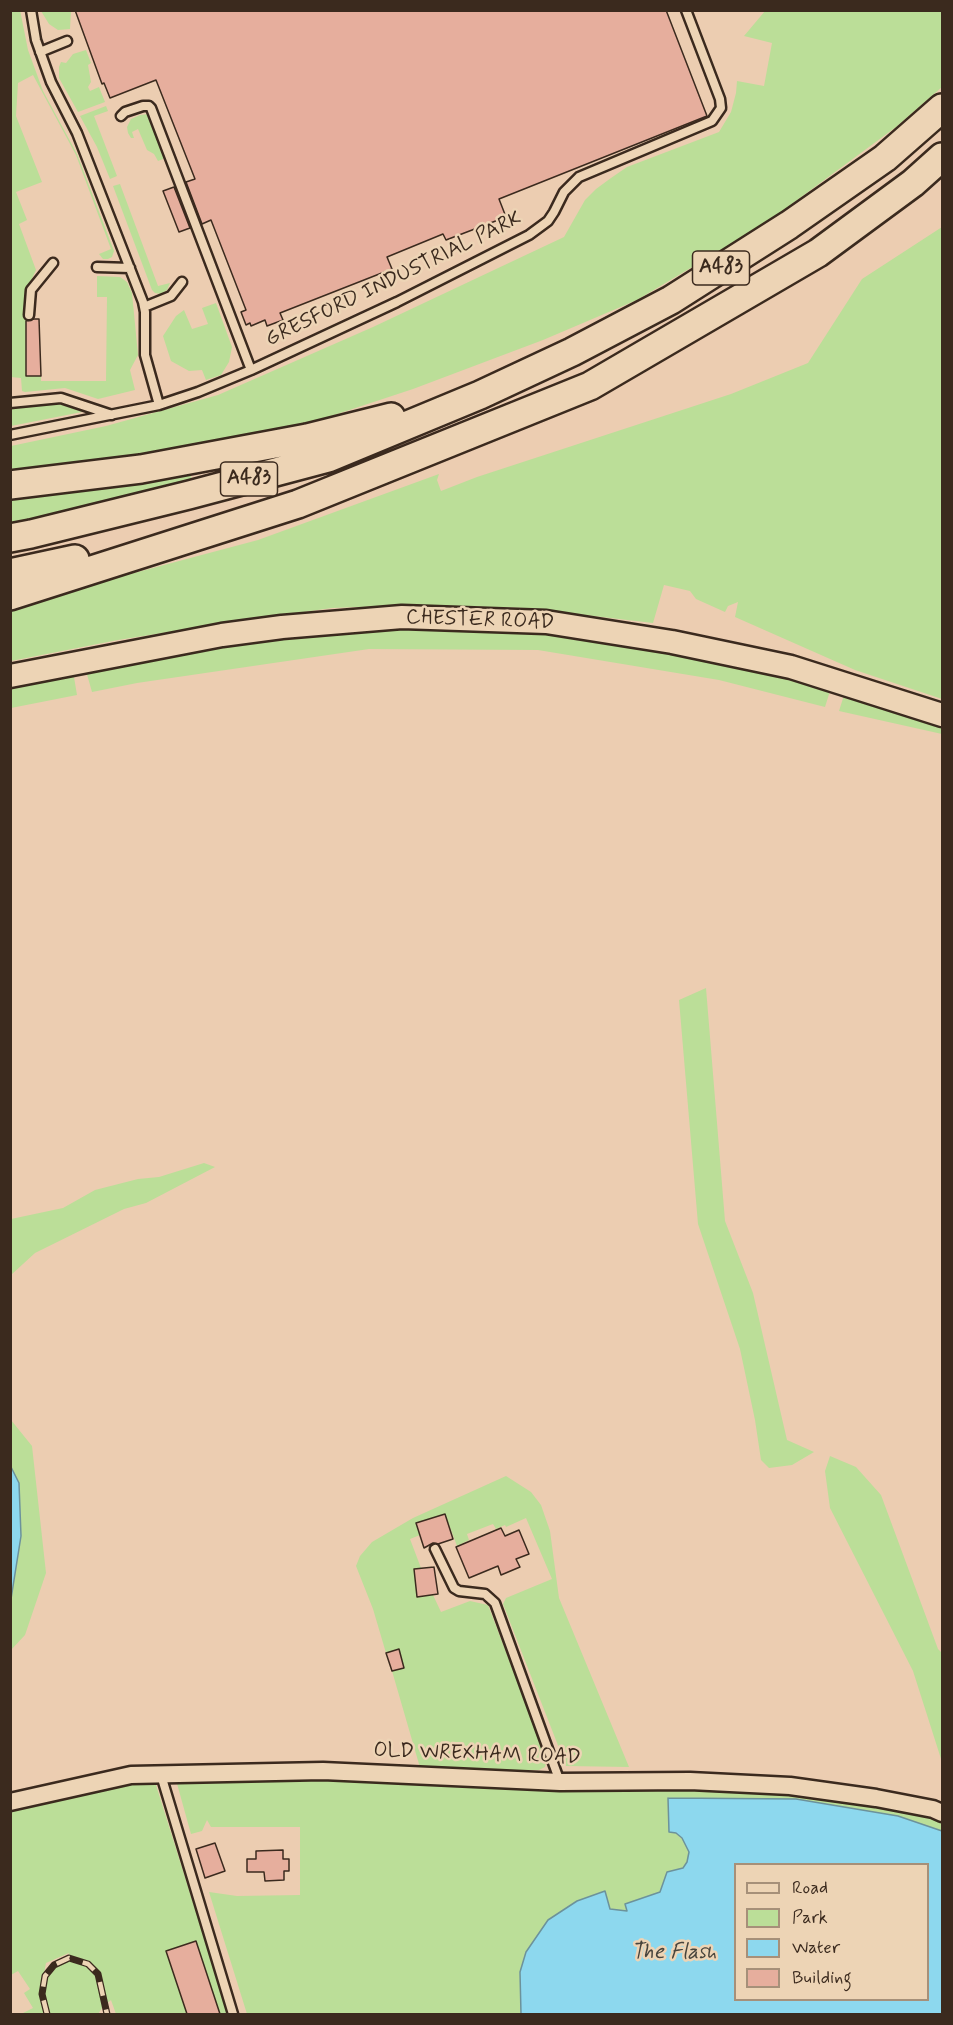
<!DOCTYPE html>
<html>
<head>
<meta charset="utf-8">
<style>
  body { margin:0 }
  #map { position:relative; width:953px; height:2025px; overflow:hidden; background:#eccdb1; font-family:Mynerve,sans-serif }
  canvas { display:block }
  .frame { position:absolute; inset:0; border:12px solid #3b2a1e; pointer-events:none }
  .legend { position:absolute; left:734px; top:1863px; width:195px; height:138px; box-sizing:border-box; background:#edd4b5; border:2px solid #a69079; margin:0; padding:8px 10px; list-style:none; font-size:18px; color:#3b2a1e }
  .legend li { display:flex; align-items:center; gap:12px; height:30px }
  .legend b { width:30px; border:2px solid #a69079 }
</style>
</head>
<body>
<div id="map">
<canvas width="953" height="2025"></canvas>
<div class="frame"></div>
<ul class="legend">
<li><b style="height:8px;background:#edd4b5"></b>Road</li>
<li><b style="height:16px;background:#bbde98"></b>Park</li>
<li><b style="height:16px;background:#8dd8ee"></b>Water</li>
<li><b style="height:16px;background:#e6ae9d"></b>Building</li>
</ul>
</div>
<script>
const context = document.querySelector('canvas').getContext('2d');
context.lineJoin = 'round';
function fill(path, color) { context.fillStyle = color; context.fill(path, 'evenodd'); }
const toPath = rows => new Path2D(rows.map(r => 'M' + r).join(''));
function strokePath(path, color, width, dash) { context.strokeStyle = color; context.lineWidth = width; context.lineCap = dash ? 'butt' : 'round'; context.setLineDash(dash || []); context.stroke(path); }
function label(font, color, halo, rows, align = 'center') {
  context.font = font + ' Mynerve,sans-serif'; context.lineWidth = 5; context.setLineDash([]); context.textBaseline = 'middle'; context.strokeStyle = halo; context.fillStyle = color; for (const [text, x, y, turn = 0] of rows) {
    context.save(); context.translate(x, y); context.rotate((+turn || 0) * Math.PI / 180); context.textAlign = isNaN(turn) ? turn : align; if (halo) context.strokeText(text, 0, 0); context.fillText(text, 0, 0); context.restore();
  }
}
fill(toPath([
  [20,10,28,50,43,91,77,154,114,251,112,257,108,259,103,259,99,254,111,249,76,155,33,75,18,83,16,116,42,182,16,192,27,220,19,224,36,270,29,285,26,319,26,376,41,376,41,381,106,381,107,297,97,297,97,276,120,277,127,282,132,293,138,355,130,370,135,390,98,399,65,388,25,392,22,391,21,378,11,377,12,11],
  [41,11,71,11,70,29,58,30,49,24],
  [765,11,942,11,942,87,896,127,766,223,637,300,543,340,413,389,301,426,145,459,11,474,11,446,106,426,218,395,373,327,564,237,585,200,596,189,611,178,627,167,719,132,731,112,736,93,737,81,764,86,772,43,744,36],
  [86,50,91,63,88,65,91,82,88,87,90,91,99,87,105,102,78,112,59,78,59,67,61,62,66,63,73,54],
  [106,106,108,111,94,116,117,176,110,179,97,147,80,116],
  [149,114,165,156,163,159,158,161,154,154,147,150,138,129,132,132,134,138,131,138,128,133,127,127,131,119,140,115],
  [120,184,158,286,170,283,167,290,161,294,155,293,152,290,113,186],
  [942,227,942,699,855,670,735,617,738,602,728,606,725,612,696,599,690,591,664,585,653,623,525,608,415,605,332,608,233,622,118,640,11,661,10,606,258,540,439,474,437,480,441,491,477,477,731,394,808,363,862,279],
  [216,303,232,347,229,362,221,375,206,380,202,370,189,371,171,361,163,336,176,316,184,310,192,329,208,324,202,308],
  [60,402,77,407,82,412,11,426,11,407],
  [188,469,194,485,11,529,11,496],
  [452,627,523,632,605,639,714,658,831,688,825,707,719,680,538,650,369,649,137,683,92,692,86,671,245,642,378,628],
  [73,671,77,695,11,708,11,684],
  [845,692,942,726,942,734,839,711],
  [706,988,725,1221,753,1293,787,1440,814,1452,792,1465,769,1468,761,1460,755,1420,740,1349,698,1224,679,1000],
  [204,1163,215,1167,146,1203,124,1209,35,1253,11,1275,11,1219,63,1208,95,1190,138,1179,159,1177],
  [11,1420,32,1446,46,1573,25,1635,11,1650,10,1599,21,1536,19,1483,11,1467],
  [830,1456,856,1467,881,1495,938,1649,942,1653,942,1762,913,1671,830,1508,825,1471],
  [506,1476,531,1492,541,1505,550,1531,559,1598,629,1767,566,1766,503,1604,506,1598,552,1579,526,1518,506,1527,505,1525,496,1529,493,1524,467,1534,469,1540,457,1546,445,1514,416,1523,420,1535,410,1539,421,1568,414,1570,417,1597,433,1595,441,1612,470,1601,488,1605,547,1759,545,1767,539,1770,421,1771,392,1671,404,1667,399,1650,386,1653,373,1609,356,1566,360,1556,372,1542,413,1518],
  [147,1779,156,1785,228,2014,116,2014,111,2000,102,2008,98,2014,50,2014,45,2004,42,2007,44,2014,21,2014,33,2008,24,1993,30,1989,18,1971,11,1975,11,1812],
  [69,1953,67,1960,60,1963,47,1975,44,1985,42,1984,46,1963],
  [204,1779,325,1779,427,1786,621,1791,625,1786,788,1789,942,1817,942,1831,898,1816,676,1833,687,1844,689,1852,687,1862,683,1868,667,1872,660,1892,625,1904,627,1912,610,1909,605,1892,520,1972,521,2014,247,2014,209,1892,237,1896,300,1895,300,1827,211,1827,207,1820,202,1831,191,1834,176,1780]
]), '#bbde98');
const water = toPath([
  [11,1467,19,1483,21,1536,11,1599,11,1467],
  [668,1798,796,1799,898,1816,942,1831,942,2014,521,2014,520,1972,526,1952,548,1920,577,1901,605,1891,610,1909,627,1911,625,1904,660,1892,667,1872,683,1868,687,1862,689,1852,682,1838,676,1833,669,1832,668,1798],
  [736,1864,928,1864,928,2000,736,2000,736,1864]
]);
fill(water, '#8dd8ee');
strokePath(water, '#6c929b', 1.5);
const building = toPath([
  [75,10,666,10,707,116,499,199,506,217,446,240,443,234,387,257,392,269,280,313,283,320,267,326,265,320,251,326,250,323,246,325,241,312,246,310,211,220,202,224,186,182,195,179,156,80,110,98,104,83,102,84,75,10],
  [174,187,190,228,179,232,163,191,174,187],
  [34,319,39,319,41,376,26,376,26,321,34,319],
  [445,1514,453,1539,438,1544,433,1543,424,1548,416,1523,445,1514],
  [501,1528,505,1536,519,1530,529,1554,516,1559,520,1567,501,1575,498,1566,469,1578,456,1547,501,1528],
  [434,1567,438,1594,417,1597,414,1569,434,1567],
  [399,1649,404,1668,392,1671,386,1653,399,1649],
  [215,1843,225,1871,205,1878,196,1849,215,1843],
  [283,1850,283,1859,289,1859,289,1871,284,1871,284,1880,265,1881,264,1872,247,1872,247,1859,256,1859,256,1851,283,1850],
  [196,1941,220,2014,187,2014,166,1951,196,1941]
]);
fill(building, '#e6ae9d');
strokePath(building, '#3b2a1e', 1.5);
const service = toPath([
  [31,10,36,40,51,82,77,133,143,302,145,312,145,355,159,405,198,392,251,370,397,302,529,235,548,221,554,212,564,192,579,177,712,121,721,108,720,99,686,10],
  [40,52,67,41],
  [121,116,125,112,143,106,149,106,151,108,251,370],
  [97,267,130,268],
  [144,307,171,296,182,282],
  [29,315,31,290,53,263],
  [10,403,61,398,112,415],
  [10,435,159,405],
  [435,1549,454,1588,459,1591,485,1594,495,1603,560,1782],
  [161,1775,233,2014]
]);
const minor = toPath([
  [10,1802,131,1775,323,1771,560,1782,690,1781,790,1786,876,1798,933,1809,942,1813]
]);
const secondary = toPath([
  [10,676,222,635,282,627,402,617,546,622,672,642,791,667,942,715]
]);
const trunk = toPath([
  [10,485,141,469,307,438,391,417],
  [10,538,31,534,189,495,328,458,480,395,572,352,671,300,789,225,885,158,942,108],
  [10,573,75,559],
  [10,596,298,504,590,386,818,253,913,183,942,157]
]);
strokePath(service, '#3b2a1e', 13);
strokePath(minor, '#3b2a1e', 21);
strokePath(secondary, '#3b2a1e', 27);
strokePath(trunk, '#3b2a1e', 32);
strokePath(service, '#edd4b5', 8);
strokePath(minor, '#edd4b5', 16);
strokePath(secondary, '#edd4b5', 22);
strokePath(trunk, '#edd4b5', 27);
const rail = toPath([
  [47,2014,42,1994,45,1976,54,1965,69,1958,88,1964,98,1974,107,2014]
]);
strokePath(rail, '#3b2a1e', 7);
strokePath(rail, '#edd4b5', 4.5, [14]);
for (const [x, y, w] of [
  [721,268,57],
  [249,479,57]
]) { const box = new Path2D(); box.roundRect(x - w / 2, y - 17, w, 34, 4.5); context.fillStyle = '#edd4b5'; context.fill(box); strokePath(box, '#3b2a1e', 1.5); }
label('bold 20px', '#3b2a1e', null, [
  ["A483",721,268],
  ["A483",249,479]
]);
label('21px', '#3b2a1e', '#edd4b5', [
  ["GRESFORD INDUSTRIAL PARK",394,280,-26],
  ["CHESTER ROAD",480,621,2],
  ["OLD WREXHAM ROAD",477,1755,2]
]);
label('italic 22px', '#47443d', '#edd4b5', [
  ["The Flash",674,1953]
]);
</script>
</body>
</html>
